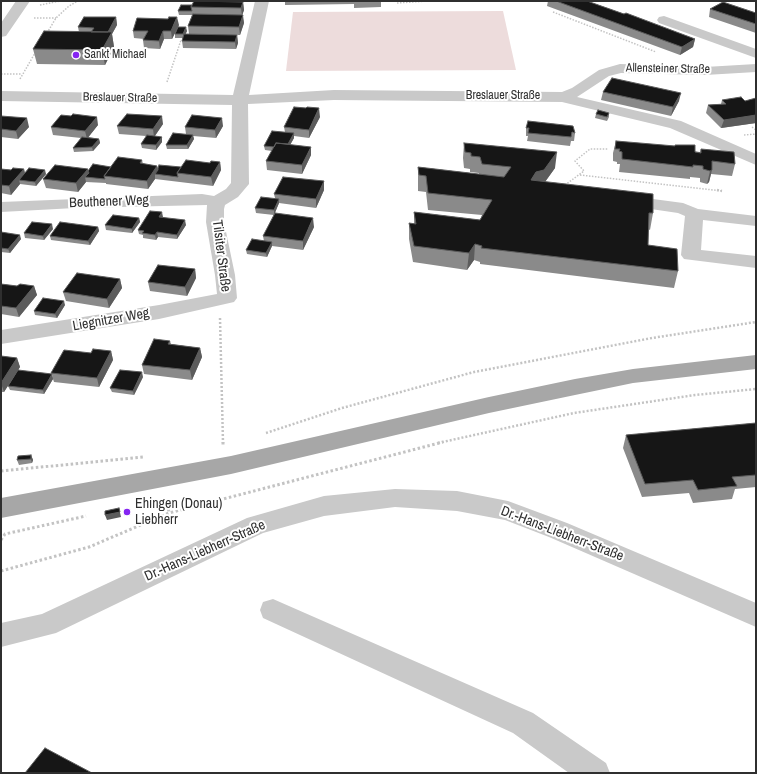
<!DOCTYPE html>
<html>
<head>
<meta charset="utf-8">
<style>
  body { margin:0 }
  #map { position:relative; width:757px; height:774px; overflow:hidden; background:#fff; font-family:"Archivo Narrow",sans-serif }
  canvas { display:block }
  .frame { position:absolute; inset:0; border:2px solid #2f2f2f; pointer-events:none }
</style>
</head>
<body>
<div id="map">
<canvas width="757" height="774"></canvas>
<div class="frame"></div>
</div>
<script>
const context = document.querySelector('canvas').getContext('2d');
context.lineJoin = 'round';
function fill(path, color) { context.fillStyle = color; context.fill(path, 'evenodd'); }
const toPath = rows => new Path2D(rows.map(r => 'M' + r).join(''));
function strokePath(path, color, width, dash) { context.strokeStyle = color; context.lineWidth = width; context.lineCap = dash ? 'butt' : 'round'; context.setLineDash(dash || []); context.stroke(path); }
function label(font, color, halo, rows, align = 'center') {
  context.font = font + ' "Archivo Narrow",sans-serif'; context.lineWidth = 4; context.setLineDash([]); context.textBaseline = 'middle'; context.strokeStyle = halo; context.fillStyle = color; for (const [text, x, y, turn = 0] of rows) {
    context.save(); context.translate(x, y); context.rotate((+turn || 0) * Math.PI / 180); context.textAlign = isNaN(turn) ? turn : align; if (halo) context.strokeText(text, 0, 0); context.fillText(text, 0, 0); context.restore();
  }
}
fill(toPath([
  [503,11,516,70,286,71,293,12]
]), '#eddcdc');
strokePath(toPath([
  [397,3,428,1],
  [40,5,60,1],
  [553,12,656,52],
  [34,18,56,18],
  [47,33,56,18,69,6,78,1],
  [1,74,22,74],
  [20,79,35,53],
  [167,82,181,40],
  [752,127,756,130],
  [744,135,756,134],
  [580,175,722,191],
  [565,185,584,171,575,161,590,149,608,149]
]), '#c3c3c3', 1.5, [1.5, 1.5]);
strokePath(toPath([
  [717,190,722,191],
  [220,318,223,443],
  [266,433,342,408,474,372,652,338,756,322],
  [438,443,574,413,695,395,756,389]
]), '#c3c3c3', 2.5, [2, 2]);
strokePath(toPath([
  [223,442,223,445],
  [1,471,144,457],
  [167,499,169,513],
  [1,540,5,534,86,516],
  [1,571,89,547,169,513,443,442]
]), '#c3c3c3', 3, [2.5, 2.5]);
fill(toPath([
  [16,1,30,1,6,36,1,37,1,23,16,1],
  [255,1,269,1,249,95,334,90,562,92,572,88,599,70,620,64,705,67,756,64,756,72,705,75,621,73,609,76,577,97,681,121,756,154,756,165,670,128,562,102,334,100,248,104,249,184,238,197,225,205,224,209,224,222,235,275,237,298,234,302,159,319,1,344,1,330,159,305,217,294,215,275,206,222,207,205,75,208,1,212,1,202,202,194,214,196,226,189,231,183,232,105,1,101,1,91,233,95,255,1],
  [664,16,756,49,756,58,659,23,657,20,659,17,664,16],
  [623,195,683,203,698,209,756,216,756,226,703,220,701,250,756,256,756,268,684,259,681,255,685,216,678,213,617,204,614,200,617,196,623,195],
  [395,489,457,491,508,501,567,523,756,603,756,627,549,537,505,520,457,511,395,507,324,516,263,533,56,633,1,647,1,623,42,614,247,518,324,496,395,489],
  [273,599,533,713,606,763,610,773,569,773,513,733,263,618,260,610,263,602,273,599]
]), '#c9c9c9');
fill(toPath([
  [756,355,756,369,633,383,575,395,489,413,231,474,1,518,1,498,231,456,489,397,575,379,633,369,756,355]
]), '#a7a7a7');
fill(toPath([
  [285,1,381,1,381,7,354,8,354,4,285,5],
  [548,1,587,1,624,14,695,39,693,47,680,55,547,6],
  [243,2,244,10,242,15,244,23,240,35,189,34,188,26,192,15,179,15,178,11,192,5],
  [710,9,756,13,756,33,709,17],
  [116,17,117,25,112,34,114,47,105,65,37,64,33,49,79,32,78,27],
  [179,25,172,39,164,39,160,49,144,48,143,40,144,39,134,38,133,31],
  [187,31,185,34,237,35,238,43,236,49,183,48,182,41,183,38,175,38,175,34],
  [603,92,679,101,671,116,601,100],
  [756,98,756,123,721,128,706,113,708,105,721,104,722,100,745,101],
  [609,113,609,117,607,121,595,118,596,114],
  [1,116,29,127,18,139,1,137],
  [320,117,309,138,294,136,294,138,290,145,311,155,302,174,267,170,266,161,272,151,265,150,264,146,285,132,284,127],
  [163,124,155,136,162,142,156,150,142,148,141,144,146,136,119,134,117,126],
  [98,125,88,137,99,139,100,143,93,151,74,152,73,148,81,138,53,135,51,127],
  [223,126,216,138,193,136,194,139,188,149,167,149,166,145,186,134,185,127],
  [526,128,575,133,574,141,571,141,570,146,527,141,528,136,526,136],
  [616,141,700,152,701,149,735,164,732,176,711,174,709,182,707,184,700,182,700,178,690,177,690,179,619,172,620,164,617,164,617,162,613,161,613,153],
  [464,143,555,168,545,182,653,213,650,230,648,229,648,245,678,271,674,288,480,264,480,262,474,260,467,270,413,262,409,239,409,223,414,224,414,212,480,220,482,215,428,210,426,192,418,191,418,167,479,174,479,173,470,172,470,169,464,168,463,158],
  [142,160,143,164,157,166,158,168,181,167,210,163,220,162,221,170,213,186,155,179,148,189,106,184,106,183,86,182,78,192,46,188,43,179,111,167],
  [1,169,11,170,24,169,25,174,46,174,36,186,20,184,11,195,1,193],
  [324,181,324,190,316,208,279,203,274,215,256,213,255,208,275,198,274,194],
  [162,217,186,225,177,239,158,237,156,240,143,238,143,235,139,234,138,230,163,217],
  [139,218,140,222,132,233,106,230,105,225],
  [98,227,99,231,90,245,51,240,50,236],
  [314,227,303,250,272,246,267,257,247,254,246,250,264,241,263,236],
  [53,229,44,240,25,238,24,233],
  [1,232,21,239,10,253,1,252],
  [195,269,196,278,187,296,150,291,148,282],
  [120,279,122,288,109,308,66,301,63,292],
  [1,284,17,286,34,286,37,295,19,317,1,314],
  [65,305,57,318,35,315,34,311],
  [170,341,171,344,200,348,202,357,192,380,144,374,142,365],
  [111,351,113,360,99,387,54,382,51,373,91,353],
  [1,356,17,358,20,367,4,392,1,392],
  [52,374,53,379,44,394,10,390,8,386],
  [143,377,134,395,112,392,110,388],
  [756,423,756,487,735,489,732,499,693,503,689,493,642,497,623,448,626,435],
  [31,455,33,460,32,463,19,465,17,460]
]), '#8a8a8a');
fill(toPath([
  [243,2,244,10,242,16,241,8],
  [243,15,244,23,240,35,239,27],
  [116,17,117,25,112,34,114,47,105,65,102,50,104,39],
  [177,17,179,25,172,39,171,31],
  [186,27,187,31,184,38,183,34],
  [163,31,164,39,160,49,159,41],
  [237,35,238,43,236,49,235,42],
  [695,39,693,47,680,55,682,47],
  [681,93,679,101,671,116,673,107],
  [319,108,320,117,309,138,309,130],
  [756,115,756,123,721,128,724,120],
  [162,116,163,124,154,137,153,129],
  [97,117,98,125,87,139,85,131],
  [27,118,29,127,18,139,16,131],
  [222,118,223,126,216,138,215,130],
  [294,133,294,138,286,152,286,148],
  [193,135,194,139,188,149,187,145],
  [162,137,162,142,156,150,156,145],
  [99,139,100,143,93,151,92,147],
  [311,147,311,155,302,174,302,165],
  [557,152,555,168,542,186,531,180,536,172],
  [220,162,221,170,213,186,211,177],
  [157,166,159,174,155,174,155,179,148,189,147,181],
  [24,169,26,178,19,180,20,184,11,195,9,186],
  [88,169,90,177,85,177,86,182,78,192,76,183],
  [45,170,46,174,36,186,35,182],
  [712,170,709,182,707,184,710,171],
  [324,181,324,190,316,208,316,199],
  [279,199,279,203,274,215,274,210],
  [162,212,163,217,160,221,159,217],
  [139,218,140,222,132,233,132,229],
  [313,218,314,227,303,250,303,241],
  [185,220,186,225,177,239,177,235],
  [52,224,53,229,44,240,43,236],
  [98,227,99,231,90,245,88,241],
  [157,232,158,237,156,240,155,235],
  [20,235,21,239,10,253,8,249],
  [272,242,272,246,267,257,266,253],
  [475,244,474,260,467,270,469,253],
  [195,269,196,278,187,296,185,287],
  [120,279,122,288,109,308,107,299],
  [34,286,37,295,19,317,16,308],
  [64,301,65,305,57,318,55,314],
  [200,348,202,357,192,380,190,370],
  [111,351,113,360,99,387,97,378],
  [17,358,20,367,4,392,1,383],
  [142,372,143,377,134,395,133,391],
  [52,374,53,379,44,394,43,390],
  [31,455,33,460,32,463,31,459],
  [119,508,121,517,107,520,105,515]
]), '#5c5c5c');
const building = toPath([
  [194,1,243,2,241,8,191,7,194,1],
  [556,1,587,1,624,14,626,13,695,39,682,47,556,1],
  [723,2,756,13,756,24,710,9,723,2],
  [181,5,192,5,191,7,192,11,178,11,181,5],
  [193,14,243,15,239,27,188,26,193,14],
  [84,17,116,17,108,32,91,32,94,28,78,27,84,17],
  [169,17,177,17,171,31,163,31,159,41,143,40,148,31,133,31,137,18,168,19,169,17],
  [178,27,186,27,183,34,175,34,178,27],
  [44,31,112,32,102,50,33,49,44,31],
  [184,34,237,35,235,42,182,41,184,34],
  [612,78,681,93,673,107,603,92,612,78],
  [741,97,745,101,756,98,756,115,724,120,708,105,726,104,722,100,741,97],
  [294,107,306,108,307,107,319,108,309,130,284,127,294,107],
  [598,110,609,113,607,117,596,114,598,110],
  [73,114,97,117,85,131,51,127,61,115,71,116,73,114],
  [127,114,162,116,153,129,117,126,127,114],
  [192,115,222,118,215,130,185,127,192,115],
  [1,116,27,118,16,131,1,129,1,116],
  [528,121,573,126,575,133,572,132,571,137,528,133,529,128,526,128,528,121],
  [272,131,294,133,288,144,276,143,274,147,264,146,272,131],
  [173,133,193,135,187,145,166,145,173,133],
  [147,135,162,137,156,145,141,144,147,135],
  [82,137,99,139,92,147,73,148,82,137],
  [616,141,675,146,675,145,695,145,695,152,701,153,701,149,734,152,735,164,712,161,712,170,710,171,703,169,703,166,693,165,693,167,622,159,622,152,619,151,620,149,615,149,616,141],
  [276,143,311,147,302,165,266,161,276,143],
  [464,143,557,152,544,170,536,172,531,180,653,194,653,213,649,213,648,245,677,249,678,271,481,248,482,246,475,244,469,253,414,246,409,223,416,224,414,212,480,220,492,200,428,193,426,176,419,175,418,167,504,177,511,167,482,164,480,157,471,156,471,153,465,152,464,143],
  [118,157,142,160,140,163,157,166,147,181,104,176,118,157],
  [186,160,210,163,211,161,220,162,211,177,177,173,186,160],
  [93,164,111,167,104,176,105,179,85,177,89,173,88,171,93,164],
  [55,165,88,169,76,183,43,179,55,165],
  [159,165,181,167,177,173,178,177,155,174,158,170,158,168,159,165],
  [13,168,24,169,9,186,1,185,1,169,11,170,13,168],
  [29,168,45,170,35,182,19,180,29,168],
  [283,177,324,181,316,199,274,194,283,177],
  [261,197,279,199,274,210,255,208,261,197],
  [150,211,162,212,159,217,185,220,177,235,157,232,155,235,142,233,144,231,138,230,150,211],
  [275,213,313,218,303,241,263,236,275,213],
  [113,215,139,218,132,229,105,225,113,215],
  [32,222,52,224,43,236,24,233,32,222],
  [60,222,98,227,88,241,50,236,60,222],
  [1,232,20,235,8,249,1,248,1,232],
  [252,239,272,242,266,253,246,250,252,239],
  [158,265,195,269,185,287,148,282,158,265],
  [77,273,120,279,107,299,63,292,77,273],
  [1,284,17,286,20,284,34,286,16,308,1,306,1,284],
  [43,298,64,301,55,314,34,311,43,298],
  [154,339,170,341,168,344,200,348,190,370,142,365,154,339],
  [93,349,111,351,97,378,51,373,64,350,91,353,93,349],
  [1,356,17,358,1,383,1,356],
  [18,370,52,374,43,390,8,386,18,370],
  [120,370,142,372,133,391,110,388,120,370],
  [756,423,756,475,732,477,737,486,698,490,693,480,645,484,626,435,756,423],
  [31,455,31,459,17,460,18,456,31,455],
  [119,508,120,512,105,515,105,511,119,508],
  [45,748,92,773,25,773,45,748]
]);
fill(building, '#161616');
strokePath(building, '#5c5c5c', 1);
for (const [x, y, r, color] of [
  [76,55,4,"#8525f2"],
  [127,512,4,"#8525f2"]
]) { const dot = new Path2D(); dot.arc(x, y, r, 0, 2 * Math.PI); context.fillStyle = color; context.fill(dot); strokePath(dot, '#fff', 1.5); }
label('12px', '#2f2f2f', '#fff', [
  ["Sankt Michael",84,55]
], 'left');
label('12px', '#2f2f2f', '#fff', [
  ["Allensteiner Straße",668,69,1],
  ["Breslauer Straße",503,96],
  ["Breslauer Straße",120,98,1]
]);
label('14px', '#2f2f2f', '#fff', [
  ["Beuthener Weg",109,202,-2],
  ["Tilsiter Straße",221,256,83],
  ["Liegnitzer Weg",111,320,-10],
  ["Dr.-Hans-Liebherr-Straße",562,534,21],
  ["Dr.-Hans-Liebherr-Straße",205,551,-24]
]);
label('14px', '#2f2f2f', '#fff', [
  ["Ehingen (Donau)",135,504],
  ["Liebherr",135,520]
], 'left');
</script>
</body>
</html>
